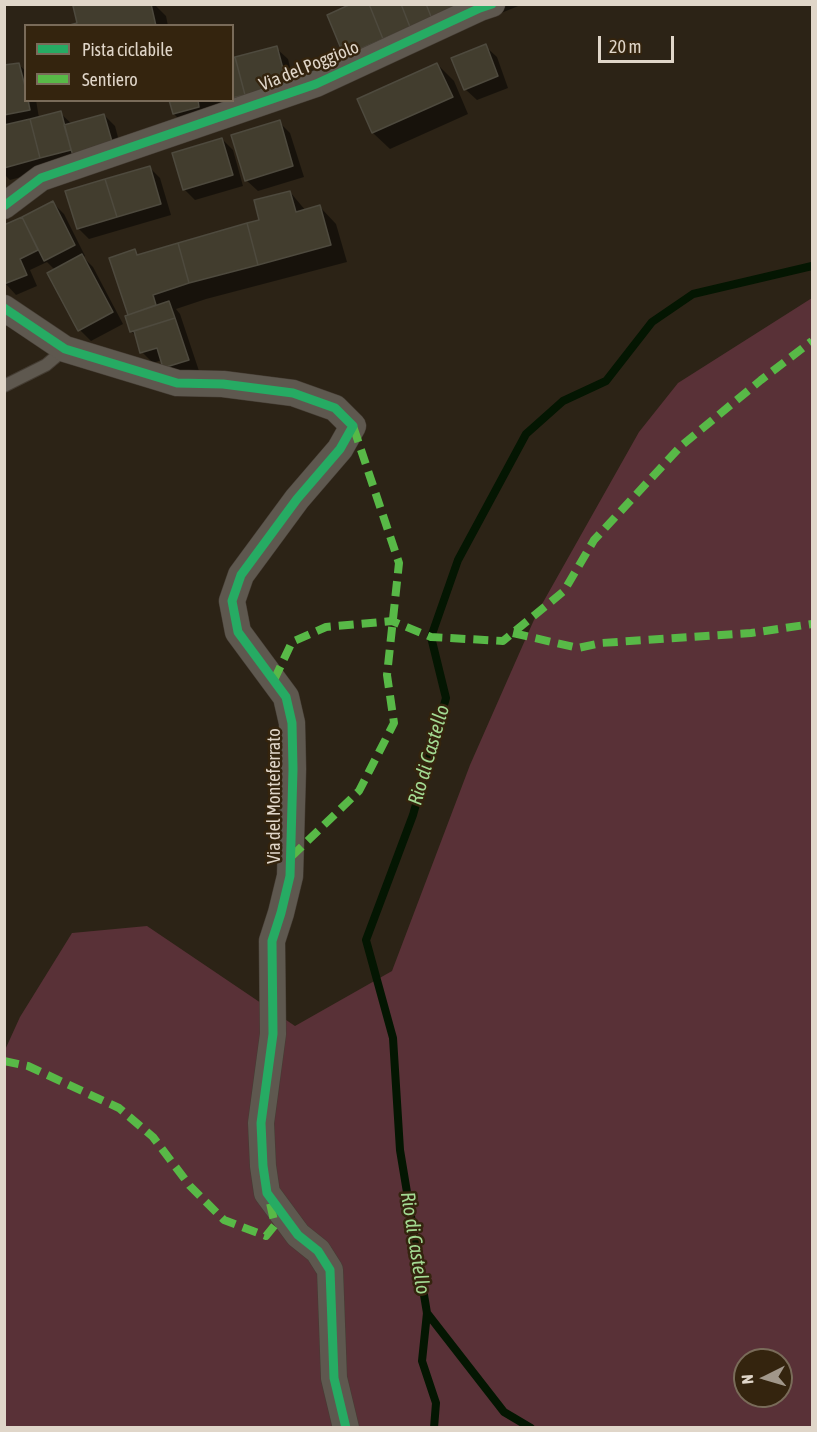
<!DOCTYPE html>
<html>
<head>
<meta charset="utf-8">
<style>
  body { margin:0 }
  #map { position:relative; width:817px; height:1432px; overflow:hidden; background:#2c2316; font-family:"Asap Condensed",sans-serif }
  canvas { display:block }
  .frame { position:absolute; inset:0; border:6px solid #e0d6c9; pointer-events:none }
  .legend { position:absolute; left:24px; top:24px; width:210px; height:78px; box-sizing:border-box; background:#34240e; border:2px solid #796b59; margin:0; padding:8px 10px; list-style:none; font-size:18px; color:#e0d6c9 }
  .legend li { display:flex; align-items:center; gap:12px; height:30px }
  .legend b { width:30px; border:2px solid #796b59 }
  .north { position:absolute; left:733px; top:1348px; width:60px; height:60px; box-sizing:border-box; background:#34240e; border:2px solid #796b59; border-radius:50%; rotate:265deg; font-size:16px; font-weight:700; line-height:24px; text-align:center; color:#e0d6c9 }
  .north::after { content:''; display:block; margin:auto; width:21px; height:27px; background:#a1978a; clip-path:polygon(50% 0,100% 100%,50% 72%,0 100%) }
  .scale { position:absolute; left:598px; top:36px; width:76px; height:27px; box-sizing:border-box; border:3px solid #e0d6c9; border-top:0; padding-left:8px; font-size:18px; line-height:21px; white-space:nowrap; color:#e0d6c9; -webkit-text-stroke:4px #34240e; paint-order:stroke }
</style>
</head>
<body>
<div id="map">
<canvas width="817" height="1432"></canvas>
<div class="frame"></div>
<ul class="legend">
<li><b style="height:8px;background:#26ab63"></b>Pista ciclabile</li>
<li><b style="height:8px;background:#58b947"></b>Sentiero</li>
</ul>
<div class="north">N</div>
<div class="scale">20 m</div>
</div>
<script>
const context = document.querySelector('canvas').getContext('2d');
context.lineJoin = 'round';
function fill(path, color) { context.fillStyle = color; context.fill(path, 'evenodd'); }
const toPath = rows => new Path2D(rows.map(r => 'M' + r).join(''));
function strokePath(path, color, width, dash) { context.strokeStyle = color; context.lineWidth = width; context.lineCap = dash ? 'butt' : 'round'; context.setLineDash(dash || []); context.stroke(path); }
function label(font, color, halo, rows, align = 'center') {
  context.font = font + ' "Asap Condensed",sans-serif'; context.lineWidth = 5; context.setLineDash([]); context.textBaseline = 'middle'; context.strokeStyle = halo; context.fillStyle = color; for (const [text, x, y, turn = 0] of rows) {
    context.save(); context.translate(x, y); context.rotate((+turn || 0) * Math.PI / 180); context.textAlign = isNaN(turn) ? turn : align; if (halo) context.strokeText(text, 0, 0); context.fillText(text, 0, 0); context.restore();
  }
}
fill(toPath([
  [812,298,812,1427,5,1428,5,1050,20,1017,72,933,147,926,295,1026,392,971,470,765,537,613,639,432,678,383],
  [745,1360,781,1360,781,1396,745,1396]
]), '#593137');
fill(toPath([
  [128,4,154,4,166,16,168,26,72,26],
  [355,4,523,4,494,16,489,11,356,66,345,55],
  [485,46,497,57,508,88,477,100,465,89],
  [276,48,288,59,297,95,185,125,174,114,170,100,232,100,232,60],
  [437,64,454,81,468,114,390,149,373,133,359,100],
  [19,65,26,71,26,100,36,100,39,118,60,113,72,124,104,115,115,126,123,156,80,161,10,180,4,174,4,66],
  [279,122,290,133,304,177,258,191,246,180],
  [222,139,233,150,243,186,195,200,184,189],
  [149,167,160,178,171,215,89,239,78,228],
  [290,192,306,211,320,207,336,224,347,262,206,299,176,309,180,314,199,371,175,378,162,360,153,363,142,352,137,337,131,331,129,314,134,250,139,256,261,221],
  [53,203,64,214,85,256,83,257,93,267,123,324,91,341,80,330,55,270,47,262,30,270,37,286,16,295,5,283,4,226]
]), '#0007');
strokePath(toPath([
  [427,1313,504,1412,531,1428],
  [434,1428,436,1403,422,1361,427,1313,400,1150,393,1038,366,940,413,815,446,698,431,637,458,560,526,434,563,401,606,381,652,322,693,294,812,266]
]), '#041602', 8);
const building = toPath([
  [78,4,151,4,156,26,66,26,77,23,73,6,78,4],
  [351,4,369,4,383,39,344,56,327,15,351,4],
  [369,4,401,4,410,27,383,39,369,4],
  [401,4,426,4,432,19,410,27,401,4],
  [426,4,454,4,456,9,432,19,426,4],
  [486,44,498,76,464,90,451,58,486,44],
  [277,46,287,84,245,95,235,57,277,46],
  [235,57,245,95,232,98,232,58,235,57],
  [19,63,26,90,26,100,28,100,30,110,4,115,4,65,19,63],
  [437,63,453,97,372,133,357,99,437,63],
  [169,100,198,100,199,107,173,114,169,100],
  [61,111,71,150,40,158,30,119,61,111],
  [104,114,113,145,73,156,64,125,104,114],
  [30,119,40,158,4,168,4,125,30,119],
  [280,120,293,166,245,181,231,135,280,120],
  [222,138,233,175,183,190,172,153,222,138],
  [150,166,161,204,117,217,105,179,150,166],
  [105,179,117,217,77,229,65,191,105,179],
  [290,191,296,212,320,205,331,245,258,265,247,223,259,220,254,200,290,191],
  [53,201,75,245,44,261,22,217,53,201],
  [22,217,38,250,20,259,27,275,4,284,4,225,22,217],
  [247,223,258,265,189,283,178,243,247,223],
  [178,243,189,283,153,295,156,305,128,315,109,258,135,249,137,255,178,243],
  [82,254,113,312,78,331,47,273,82,254],
  [169,301,175,318,130,332,125,316,169,301],
  [175,318,189,360,163,368,157,348,140,353,134,331,175,318]
]);
fill(building, '#423d2e');
strokePath(building, '#4e4a3e', 1.5);
const lane = toPath([
  [4,386,46,365,65,349]
]);
const street = toPath([
  [4,206,41,178,316,84,480,8,492,4],
  [4,308,65,349,177,383,223,384,293,393,335,408,353,426,340,449,297,499,241,575,232,601,238,632,286,697,292,723,293,769,290,876,281,913,272,941,273,1034,261,1123,263,1166,267,1193,298,1235,318,1251,330,1270,334,1378,346,1428]
]);
strokePath(lane, '#453d34', 14);
strokePath(street, '#453d34', 27);
strokePath(lane, '#5e584f', 12);
strokePath(street, '#5e584f', 26);
strokePath(toPath([
  [513,633,578,648,601,643,751,633,812,624],
  [274,680,292,642,326,627,392,621,431,637,503,641,564,591,594,540,681,446,761,380,812,341],
  [291,857,359,791,394,723,387,675,399,563,353,426],
  [4,1061,28,1066,119,1108,153,1137,190,1186,224,1220,266,1236,275,1225,270,1203]
]), '#58b947', 8, [15, 8]);
strokePath(toPath([
  [4,206,41,178,316,84,480,8,492,4],
  [4,308,65,349,177,383,223,384,293,393,335,408,353,426,340,449,297,499,241,575,232,601,238,632,286,697,292,723,293,769,290,876,281,913,272,941,273,1034,261,1123,263,1166,267,1193,298,1235,318,1251,330,1270,334,1378,346,1428]
]), '#26ab63', 9);
label('18px', '#e0d6c9', '#34240e', [
  ["Via del Poggiolo",309,66,-22],
  ["Via del Monteferrato",274,796,-90]
]);
label('italic 20px', '#a3da92', '#34240e', [
  ["Rio di Castello",429,755,-74],
  ["Rio di Castello",415,1243,81]
]);
</script>
</body>
</html>
